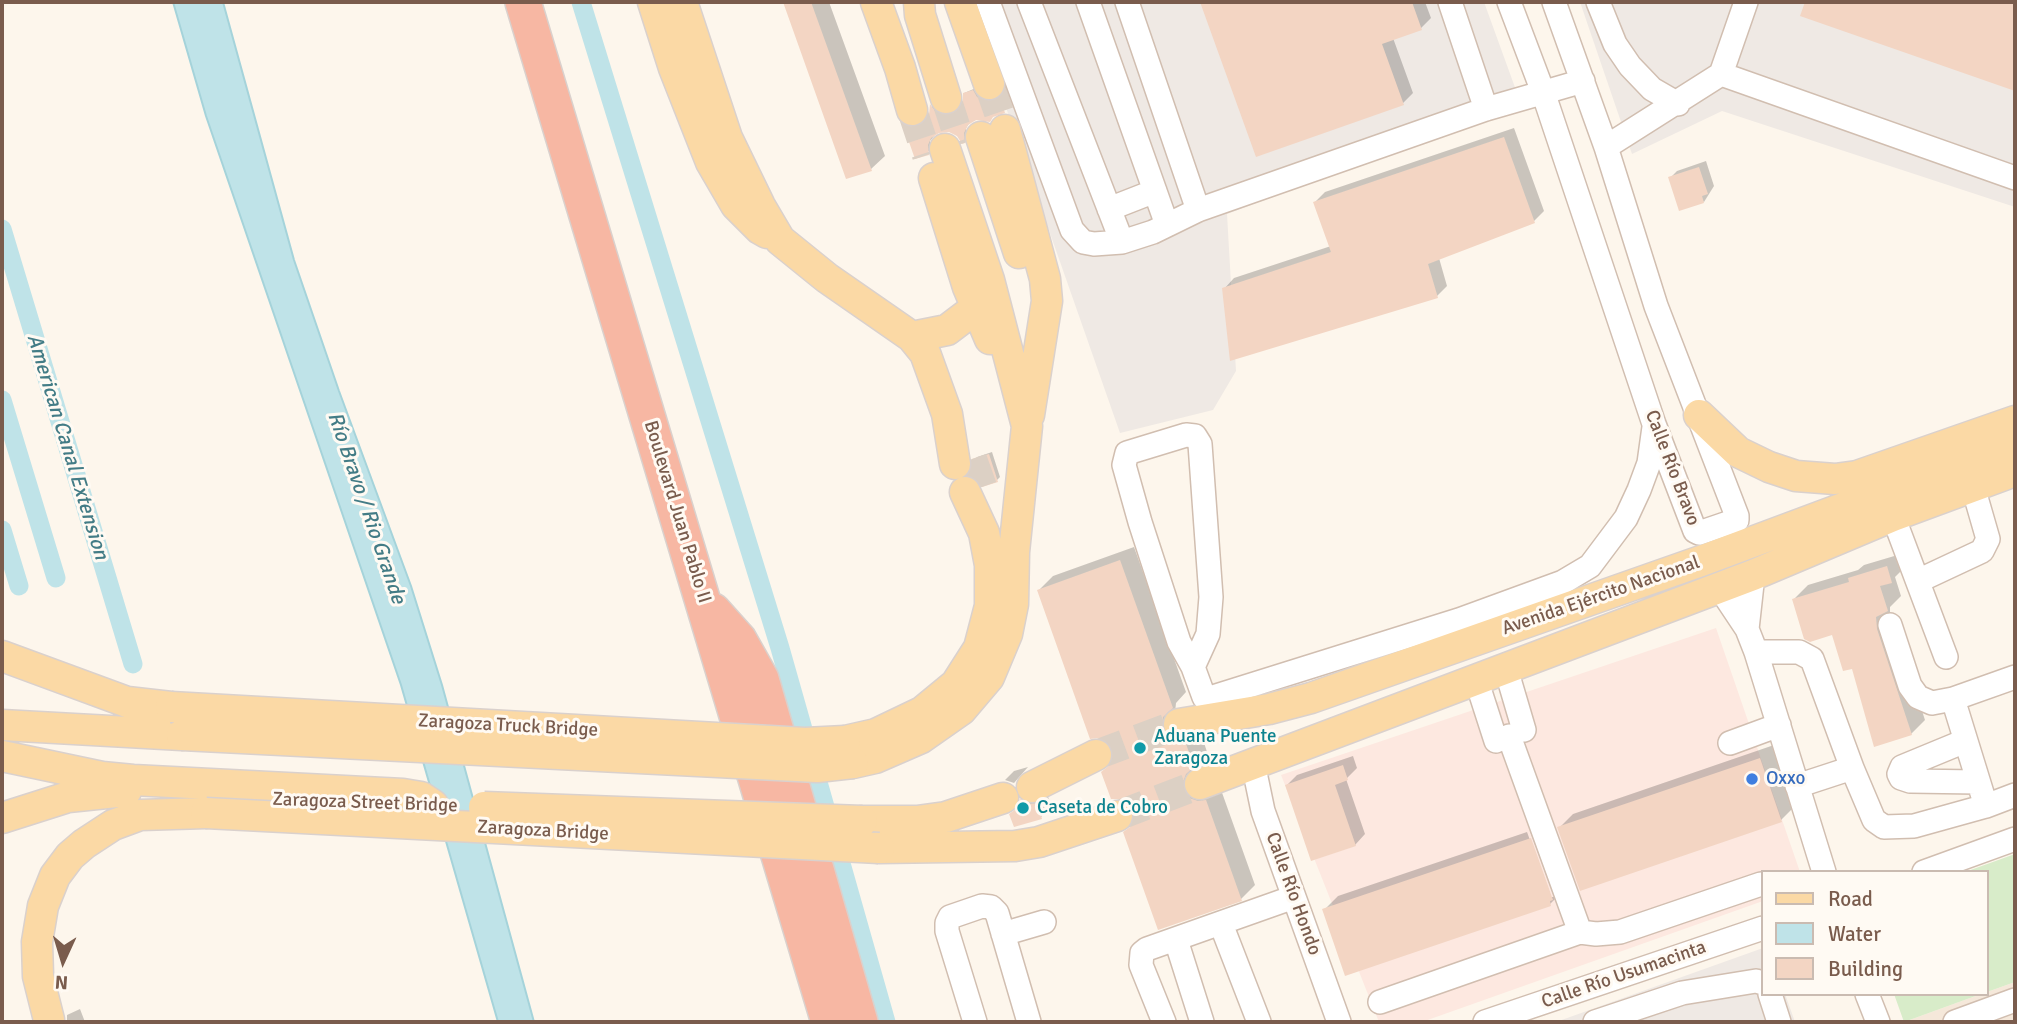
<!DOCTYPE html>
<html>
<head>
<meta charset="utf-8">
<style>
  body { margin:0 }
  #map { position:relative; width:2017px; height:1024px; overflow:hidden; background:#fdf6ec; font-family:Signika,sans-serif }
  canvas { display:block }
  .frame { position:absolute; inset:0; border:4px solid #7a5c4d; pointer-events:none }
  .legend { position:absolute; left:1761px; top:870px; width:228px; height:126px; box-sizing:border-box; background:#fffaf3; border:2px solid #cabbb1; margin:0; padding:9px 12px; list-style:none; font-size:21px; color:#7a5c4d }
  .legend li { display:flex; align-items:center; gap:14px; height:35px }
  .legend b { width:35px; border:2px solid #cabbb1 }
  .north { position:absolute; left:28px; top:926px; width:70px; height:70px; -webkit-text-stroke:5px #fffaf3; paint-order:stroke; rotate:184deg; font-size:19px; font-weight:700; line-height:28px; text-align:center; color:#7a5c4d }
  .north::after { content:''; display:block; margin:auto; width:24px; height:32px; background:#7a5c4d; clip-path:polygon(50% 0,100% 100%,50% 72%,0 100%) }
</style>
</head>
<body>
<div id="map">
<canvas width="2017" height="1024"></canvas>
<div class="frame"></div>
<ul class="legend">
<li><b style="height:9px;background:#fbd9a5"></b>Road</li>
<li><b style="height:19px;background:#bfe3e8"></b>Water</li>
<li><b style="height:19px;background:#f3d5c3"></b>Building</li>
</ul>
<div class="north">N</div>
</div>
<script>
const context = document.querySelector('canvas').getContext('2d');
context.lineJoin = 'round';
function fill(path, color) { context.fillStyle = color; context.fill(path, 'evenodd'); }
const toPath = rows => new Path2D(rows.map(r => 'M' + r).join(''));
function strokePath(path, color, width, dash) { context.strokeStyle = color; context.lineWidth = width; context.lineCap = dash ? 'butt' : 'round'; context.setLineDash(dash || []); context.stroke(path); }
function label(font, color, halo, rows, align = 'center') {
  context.font = font + ' Signika,sans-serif'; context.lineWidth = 6; context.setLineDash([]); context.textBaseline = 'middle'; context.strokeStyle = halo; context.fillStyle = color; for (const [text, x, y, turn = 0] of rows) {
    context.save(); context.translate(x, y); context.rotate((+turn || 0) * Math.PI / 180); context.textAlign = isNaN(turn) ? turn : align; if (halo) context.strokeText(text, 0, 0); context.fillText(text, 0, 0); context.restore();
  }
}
fill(toPath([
  [2015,982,2015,1022,1904,1022,1981,994,1987,994,1987,992]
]), '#f5e8da');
fill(toPath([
  [1716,628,1800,872,1763,872,1763,901,1422,1022,1379,1022,1281,775]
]), '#fde8e0');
fill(toPath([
  [969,2,1484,2,1521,104,1227,214,1236,371,1213,410,1120,433],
  [1580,2,2015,2,2015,207,1722,111,1632,154],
  [1763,948,1763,994,1785,994,1795,1022,1556,1022]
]), '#efe9e4');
fill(toPath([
  [2015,854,2015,982,1987,992,1987,872,1965,872],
  [1894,994,1981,994,1904,1022]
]), '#d8ecc9');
const water = toPath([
  [173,2,223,2,294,260,339,391,411,586,442,685,534,1022,498,1022,401,685,206,116,173,2]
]);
fill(water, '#bfe3e8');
strokePath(water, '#a5d3da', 2);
fill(toPath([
  [785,2,829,2,885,156,871,169,847,177],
  [1202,2,1425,2,1431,18,1421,28,1393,38,1413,93,1403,103,1257,155],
  [1807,2,2015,2,2015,89,1802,15],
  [976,88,981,95,990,99,1002,96,1007,109,970,122,966,128,967,138,964,141,950,130,938,131,930,141,931,150,916,157,905,125,908,123,920,125,927,121,933,103,937,109,945,113,956,112,962,109,965,101,964,93],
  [1514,128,1544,211,1534,221,1439,258,1447,286,1437,296,1224,289,1234,278,1331,246,1315,202,1325,192],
  [1706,161,1714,186,1704,202,1670,178,1677,171],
  [992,452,1000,477,997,480,973,470,974,460,977,457],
  [1134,547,1186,692,1176,703,1175,713,1199,727,1207,752,1198,761,1197,775,1220,787,1255,885,1241,899,1134,824,1135,809,1113,763,1114,747,1039,590,1053,576],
  [1901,554,1905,567,1895,577,1901,596,1890,607,1890,614,1925,720,1911,734,1853,667,1833,633,1794,599,1808,585,1858,570,1864,565],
  [1774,745,1795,806,1781,820,1559,828,1573,814],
  [1353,756,1357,768,1346,779,1365,834,1355,845,1287,785,1297,775],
  [1028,767,1014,783,1005,780,1014,771],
  [1032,790,1047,794,1052,807,1041,817,1019,807,1022,800],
  [1545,826,1564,890,1550,904,1324,910,1338,896,1527,832,1551,897,1554,897,1530,831],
  [80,1009,85,1022,67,1022,67,1015]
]), '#0003');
strokePath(toPath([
  [581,2,780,648,886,1022],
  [2,229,133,664],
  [2,400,56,578],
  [2,530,19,586]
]), '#bfe3e8', 19);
fill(toPath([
  [783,2,811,2,872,171,846,179],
  [1200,2,1412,2,1422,30,1382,44,1404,105,1256,157],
  [1805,2,2015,2,2015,91,1800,16],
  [973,90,977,97,985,101,994,101,1000,97,1005,113,993,117,990,122,976,120,968,125,964,133,965,143,962,144,957,136,949,132,939,133,931,138,928,145,929,155,915,159,903,125,916,127,924,123,929,115,930,104,935,111,942,115,952,114,959,109,963,102,963,93],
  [1504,137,1535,223,1428,264,1438,298,1230,361,1222,288,1331,252,1313,202],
  [1699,167,1708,194,1702,196,1704,203,1679,211,1668,177],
  [989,454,998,482,982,487,976,478,968,475,972,470,972,459],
  [1120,560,1173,708,1163,717,1162,728,1166,736,1172,740,1185,741,1194,767,1186,774,1183,782,1183,790,1189,798,1198,801,1206,800,1242,901,1158,930,1123,832,1130,827,1134,820,1133,810,1128,803,1121,799,1111,799,1101,772,1111,764,1113,755,1112,748,1105,740,1098,738,1090,739,1037,590],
  [1887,566,1892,583,1880,586,1888,611,1876,617,1877,629,1912,735,1874,747,1852,669,1843,671,1832,635,1810,642,1804,639,1792,599,1849,582,1848,578],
  [1760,758,1782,822,1580,891,1557,827],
  [1343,765,1348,780,1335,785,1356,846,1311,861,1285,785],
  [1020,799,1030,804,1037,803,1042,819,1014,827,1009,814,1016,809],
  [1531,838,1553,900,1550,901,1551,906,1345,976,1322,909]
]), '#f3d5c3');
strokePath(toPath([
  [989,84,1005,130],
  [946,98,961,144],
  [912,110,927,155],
  [972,459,982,487],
  [1096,755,1179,724],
  [1117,816,1200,784]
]), '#dcd0c4', 30, [30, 15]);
const minor = toPath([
  [988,2,1072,230,1083,242,1094,244,1122,242,1153,232,1198,210,1486,109,1583,81],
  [1029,2,1122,242],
  [1088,2,1167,225],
  [1127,2,1198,210],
  [1450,2,1486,109],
  [1509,2,1543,92,1654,424,1695,531,1699,533,1737,520,1737,516,1656,306,1606,147,1554,2],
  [1598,2,1615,44,1630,66,1652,89,1678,104],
  [1721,74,2015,178],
  [1606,147,1721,74,1746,2],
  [1109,209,1155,191],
  [1893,516,1946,657],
  [1918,581,1982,551,1988,539,1973,487],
  [1719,587,1747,629,1756,652,1824,872],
  [1890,625,1910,686,1918,697,1932,703,1953,699],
  [1747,629,1753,575],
  [1756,652,1799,652,1812,659,1852,768,1797,786],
  [1193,667,1208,634,1211,597,1200,444,1195,436,1186,435,1127,453,1124,465,1140,522,1179,642,1193,667,1204,697,1210,698,1459,620,1563,582,1590,566,1626,518,1639,490,1649,463,1654,427],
  [1506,669,1524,730],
  [1476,679,1496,741],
  [1509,736,1580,932],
  [1965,741,1902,767,1899,774,1901,778,1910,781,1977,782],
  [1730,743,1779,725],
  [1253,763,1263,811,1339,1022],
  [1852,768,1874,820,1884,827,1914,826,1986,806,2015,795],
  [1986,806,1953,699,2015,677],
  [1924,872,2015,839],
  [1221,924,1259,1022],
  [1003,934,1044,922],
  [1176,940,1202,1022],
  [1770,994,1779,1022],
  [1867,994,1878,1022],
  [1380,1002,1580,932,1596,934,1620,932,1761,884],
  [975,1022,947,931,947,923,950,917,982,906,991,907,997,913,1029,1022],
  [1164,1022,1141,965,1142,953,1147,949,1294,897],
  [1485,1022,1763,928],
  [1595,1022,1682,993,1756,981,1763,983],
  [1955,1022,2015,1000]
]);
const major = toPath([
  [653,2,674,68,711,162,736,205,760,229,767,233],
  [682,2,727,138,760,206,780,240,827,278,912,337,925,353,947,414,955,464],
  [876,2,900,68,912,110],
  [919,2,920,15,946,98],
  [960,2,989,84],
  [1005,130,1045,279,1047,301,1029,415],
  [981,137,1019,253],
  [934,178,968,287,990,339],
  [912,337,947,330,976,308],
  [1699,415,1738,452,1769,467,1796,476,1835,479,1857,476,2015,421],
  [2,656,127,702,171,707],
  [1179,724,1269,709,1311,698,1701,561,2015,444],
  [2,725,182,735],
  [845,741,876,734,922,712,956,684,979,648,990,606,990,565,984,533,965,492],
  [2,756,102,777,133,780,403,794,421,797,433,805],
  [853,763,875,758,921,738,961,710,989,677,1007,634,1013,604,1014,552,1027,426,989,280,945,149],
  [1200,784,1753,575,1893,516,2015,471],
  [1032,787,1096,755],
  [2,818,68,797,126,791],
  [862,821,917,821,946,817,1003,798],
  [879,848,1015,846,1039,842,1117,816],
  [49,1020,38,976,37,942,43,906,55,876,70,856,84,844,113,825,140,815,206,813]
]);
const highway = toPath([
  [523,2,829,1022],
  [713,611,739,640,761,679,860,1022]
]);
strokePath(minor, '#d1beb0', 26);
strokePath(major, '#dad1cd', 33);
strokePath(highway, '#dad1cd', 38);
strokePath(minor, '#fff', 23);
strokePath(major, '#fbd9a5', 30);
strokePath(highway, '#f7b7a3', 35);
const majorBridge = toPath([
  [171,707,805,743,845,741],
  [182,735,817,767,853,763],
  [484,807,862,821],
  [206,813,879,848]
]);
strokePath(majorBridge, '#dad1cd', 33, []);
strokePath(majorBridge, '#fbd9a5', 30);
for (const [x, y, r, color] of [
  [1140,748,7,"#0f9aa8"],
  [1752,779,7,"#3f7fe0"],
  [1023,808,7,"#0f9aa8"]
]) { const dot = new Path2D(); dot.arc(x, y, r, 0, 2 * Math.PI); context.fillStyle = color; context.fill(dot); strokePath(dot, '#fffaf3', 2.5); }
label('19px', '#7a5c4d', '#fffaf3', [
  ["Calle Río Bravo",1672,468,69],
  ["Boulevard Juan Pablo II",677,512,73],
  ["Avenida Ejército Nacional",1601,596,-19],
  ["Zaragoza Truck Bridge",508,726,3],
  ["Zaragoza Street Bridge",365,803,2],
  ["Zaragoza Bridge",543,831,3],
  ["Calle Río Hondo",1293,894,70],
  ["Calle Río Usumacinta",1624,975,-19]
]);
label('19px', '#0d838f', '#fffaf3', [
  ["Aduana Puente",1154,737],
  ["Zaragoza",1154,759],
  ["Caseta de Cobro",1037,808]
], 'left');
label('19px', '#366cbe', '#fffaf3', [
  ["Oxxo",1766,779]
], 'left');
label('italic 21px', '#437c86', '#fffaf3', [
  ["American Canal Extension",67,447,73],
  ["Río Bravo / Rio Grande",366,508,71]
]);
</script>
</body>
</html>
